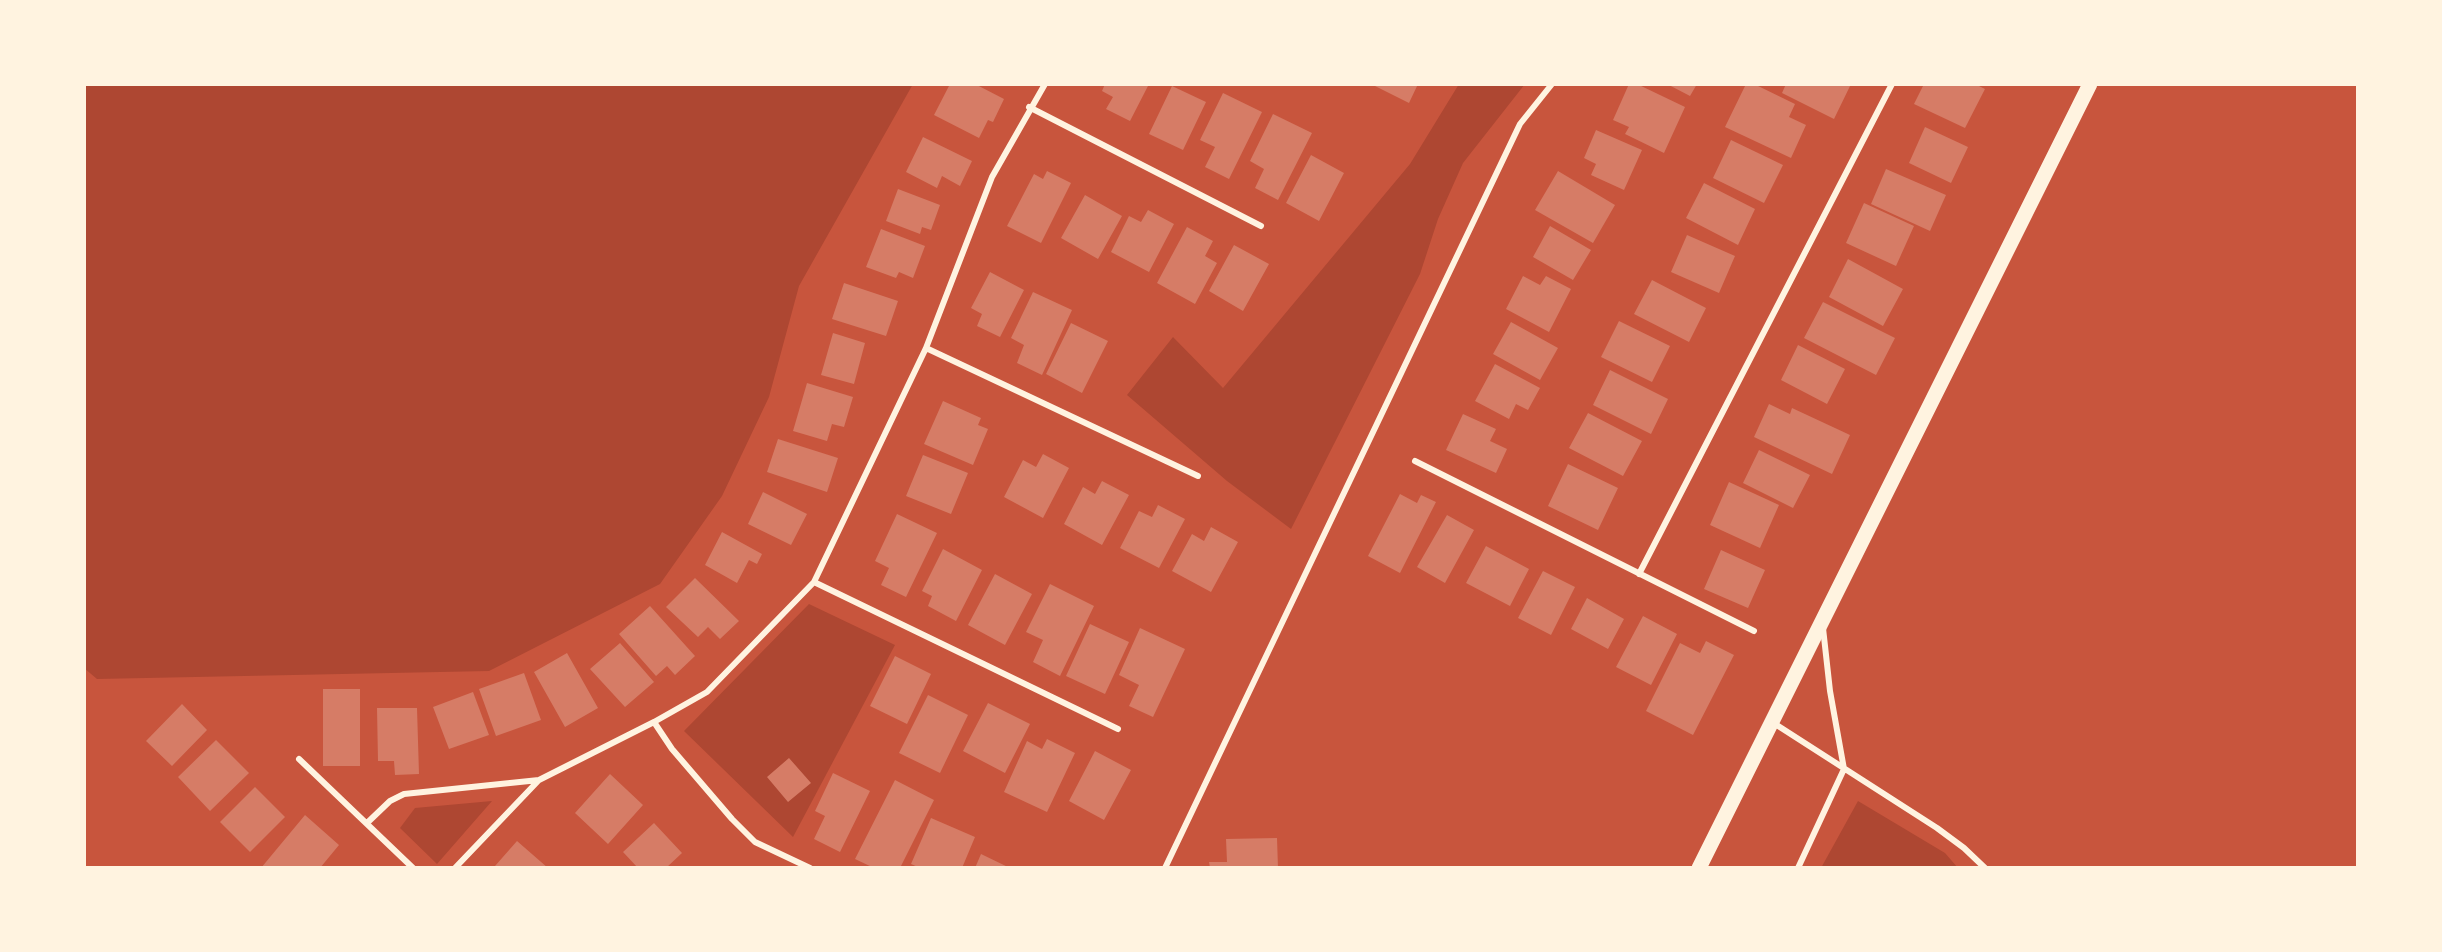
<!DOCTYPE html>
<html>
<head>
<meta charset="utf-8">
<style>
  body { margin:0 }
  #map { position:relative; width:2442px; height:952px; overflow:hidden; background:#c8553d; font-family:Commissioner,sans-serif }
  canvas { display:block }
  .frame { position:absolute; inset:0; border:86px solid #fff3e0; pointer-events:none }
</style>
</head>
<body>
<div id="map">
<canvas width="2442" height="952"></canvas>
<div class="frame"></div>
</div>
<script>
const context = document.querySelector('canvas').getContext('2d');
context.lineJoin = 'round';
function fill(path, color) { context.fillStyle = color; context.fill(path, 'evenodd'); }
const toPath = rows => new Path2D(rows.map(r => 'M' + r).join(''));
function strokePath(path, color, width, dash) { context.strokeStyle = color; context.lineWidth = width; context.lineCap = dash ? 'butt' : 'round'; context.setLineDash(dash || []); context.stroke(path); }
fill(toPath([
  [84,84,913,84,799,286,769,397,722,496,660,584,489,671,97,679,84,668],
  [1459,84,1525,84,1463,163,1438,219,1420,274,1291,529,1227,481,1127,395,1173,337,1223,388,1410,164],
  [809,604,895,645,793,837,684,731],
  [492,801,437,864,400,828,415,808],
  [1858,801,1945,853,1958,868,1821,868]
]), '#ae4732');
fill(toPath([
  [950,84,975,84,1004,99,993,122,988,120,979,138,934,115],
  [1105,84,1149,84,1130,121,1106,109,1113,97,1102,91],
  [1371,84,1418,84,1409,103],
  [1629,84,1637,84,1685,107,1664,153,1625,134,1629,127,1613,120],
  [1667,84,1697,84,1690,96],
  [1746,84,1754,84,1795,104,1789,117,1806,125,1791,158,1725,127],
  [1786,84,1851,84,1834,119,1782,93],
  [1924,84,1975,84,1985,89,1965,128,1914,104],
  [1172,86,1206,102,1183,150,1149,134],
  [1223,93,1262,112,1229,179,1205,167,1215,147,1200,140],
  [1273,114,1312,133,1278,200,1255,188,1264,169,1250,161],
  [1925,127,1968,147,1951,183,1909,163],
  [1596,130,1642,150,1624,190,1591,175,1596,164,1584,158],
  [923,137,972,161,960,186,942,176,937,188,906,172],
  [1731,140,1783,165,1764,203,1713,178],
  [1311,155,1344,173,1319,221,1286,203],
  [1886,169,1946,195,1930,231,1871,204],
  [1047,171,1071,183,1041,243,1007,226,1034,174,1043,179],
  [1558,171,1615,205,1593,243,1535,210],
  [1704,183,1755,209,1738,245,1686,218],
  [898,189,940,205,931,230,922,227,920,234,886,221],
  [1085,195,1122,216,1098,259,1061,238],
  [1864,203,1914,226,1896,266,1846,243],
  [1148,210,1174,224,1149,272,1111,252,1129,216,1141,222],
  [1550,226,1591,250,1573,280,1533,257],
  [1187,227,1213,241,1205,256,1217,263,1195,304,1157,283],
  [881,229,925,246,913,278,899,272,896,278,866,267],
  [1687,235,1735,256,1719,293,1671,272],
  [1234,245,1269,264,1243,311,1209,291],
  [1848,259,1903,289,1883,326,1829,297],
  [990,272,1024,290,1000,337,977,326,982,314,971,308],
  [1523,276,1540,285,1546,276,1571,289,1549,332,1506,309],
  [1652,280,1706,308,1689,342,1634,314],
  [844,283,898,301,886,336,832,319],
  [1033,292,1072,310,1042,375,1017,363,1024,345,1011,338],
  [1823,302,1895,338,1876,375,1804,338],
  [1619,321,1670,346,1652,382,1601,357],
  [1511,322,1558,348,1540,380,1493,354],
  [1071,323,1108,341,1082,393,1046,374],
  [833,333,865,343,854,384,821,375],
  [1798,345,1845,369,1827,404,1781,380],
  [1495,364,1540,388,1528,410,1516,404,1509,419,1475,401],
  [1610,370,1668,399,1651,434,1593,405],
  [807,383,853,397,844,427,832,424,827,441,793,431],
  [943,401,981,418,978,425,988,429,973,465,924,444],
  [1769,404,1790,414,1792,408,1850,435,1832,474,1754,437],
  [1588,413,1642,441,1623,476,1569,448],
  [1463,414,1496,429,1490,441,1507,449,1496,473,1446,450],
  [778,439,838,458,827,492,767,472],
  [1759,450,1810,475,1793,508,1743,483],
  [1043,454,1069,468,1043,518,1004,497,1023,460,1036,467],
  [923,455,968,473,951,514,906,496],
  [1568,464,1618,488,1598,530,1548,506],
  [1102,481,1129,495,1102,545,1064,524,1083,487,1095,494],
  [1729,482,1779,505,1760,548,1710,525],
  [763,492,807,514,791,545,748,524],
  [1400,494,1417,503,1421,495,1436,502,1400,573,1368,556],
  [1158,505,1185,519,1159,568,1120,548,1139,511,1152,517],
  [897,514,937,533,906,597,881,585,889,568,875,561],
  [1447,515,1474,530,1445,583,1417,567],
  [1211,527,1238,542,1211,592,1172,571,1192,534,1204,541],
  [722,532,762,554,757,564,749,560,737,583,705,565],
  [1486,546,1529,569,1510,606,1466,583],
  [943,549,982,570,956,621,928,606,932,596,922,591],
  [1721,550,1765,570,1748,608,1704,589],
  [1543,571,1575,587,1551,635,1518,618],
  [995,574,1032,594,1005,645,968,625],
  [695,578,739,621,720,639,708,627,698,637,666,607],
  [1050,584,1094,606,1060,676,1033,662,1043,640,1026,632],
  [1587,598,1624,619,1608,649,1571,629],
  [650,606,695,656,675,675,667,666,656,676,619,634],
  [1643,616,1677,634,1651,685,1616,667],
  [1090,624,1129,642,1105,694,1066,676],
  [1140,628,1185,649,1153,717,1129,706,1139,685,1119,675],
  [1706,641,1734,655,1693,735,1646,711,1680,643,1700,653],
  [620,643,654,682,625,707,590,669],
  [567,653,598,708,565,727,534,672],
  [895,656,931,674,907,724,870,706],
  [524,673,541,720,496,736,479,689],
  [323,689,360,689,360,766,323,766],
  [473,692,489,735,449,749,433,707],
  [928,695,968,715,940,773,899,753],
  [988,703,1030,724,1005,773,963,751],
  [182,704,207,730,172,766,146,741],
  [377,708,417,708,419,774,395,775,394,761,378,761],
  [1047,739,1075,753,1047,812,1004,792,1027,741,1042,749],
  [216,740,249,773,210,811,178,777],
  [1095,751,1131,770,1104,820,1069,801],
  [789,758,811,783,788,802,767,777],
  [833,773,870,791,840,852,814,839,825,816,815,811],
  [610,774,643,805,608,844,575,813],
  [895,780,934,800,900,868,874,868,855,859],
  [255,787,285,817,250,852,220,822],
  [305,815,339,845,320,868,261,868],
  [931,818,975,837,962,868,920,868,911,864],
  [654,823,682,853,666,868,638,868,623,852],
  [1277,838,1278,868,1210,868,1209,862,1227,862,1226,839],
  [517,841,548,868,497,868,495,866],
  [981,854,1010,868,975,868]
]), '#d67c66');
strokePath(toPath([
  [1029,107,1261,226],
  [926,348,1198,476],
  [1415,461,1754,631],
  [1639,574,1892,84],
  [814,582,1118,729],
  [654,722,672,749,732,819,755,842,810,868],
  [1772,722,1937,828,1964,848,1985,868],
  [299,759,413,868],
  [367,823,390,801,404,794,539,780,654,722,707,692,814,582,926,348,992,177,1045,84],
  [455,868,538,781],
  [1165,868,1520,124,1552,84],
  [1798,868,1844,769,1830,691,1823,628]
]), '#fff3e0', 6);
strokePath(toPath([
  [1699,868,2090,84]
]), '#fff3e0', 15);
</script>
</body>
</html>
